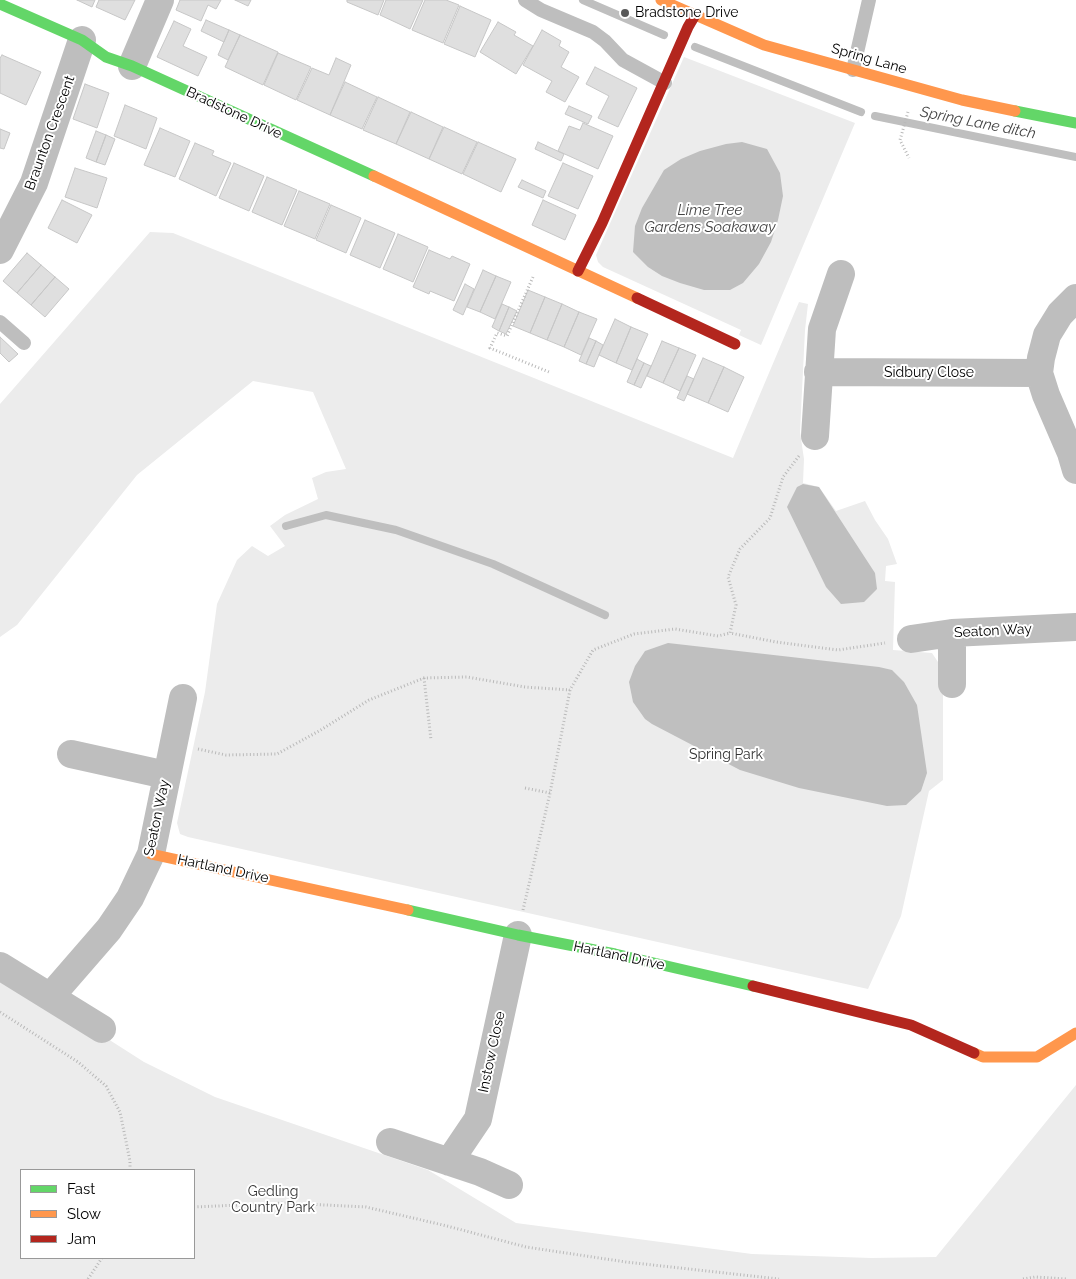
<!DOCTYPE html>
<html>
<head>
<meta charset="utf-8">
<style>
  body { margin:0 }
  #map { position:relative; width:1076px; height:1279px; overflow:hidden; background:#fff; font-family:Raleway,sans-serif }
  canvas { display:block }
  .legend { position:absolute; left:20px; top:1169px; width:175px; height:90px; box-sizing:border-box; background:#fff; border:1px solid #999; margin:0; padding:6px 9px; list-style:none; font-size:15px; color:#000 }
  .legend li { display:flex; align-items:center; gap:10px; height:25px }
  .legend b { width:25px; border:1px solid #999 }
</style>
</head>
<body>
<div id="map">
<canvas width="1076" height="1279"></canvas>
<ul class="legend">
<li><b style="height:6px;background:#63d668"></b>Fast</li>
<li><b style="height:6px;background:#ff974d"></b>Slow</li>
<li><b style="height:6px;background:#b3261e"></b>Jam</li>
</ul>
</div>
<script>
const context = document.querySelector('canvas').getContext('2d');
context.lineJoin = 'round';
function fill(path, color) { context.fillStyle = color; context.fill(path, 'evenodd'); }
const toPath = rows => new Path2D(rows.map(r => 'M' + r).join(''));
function strokePath(path, color, width, dash) { context.strokeStyle = color; context.lineWidth = width; context.lineCap = dash ? 'butt' : 'round'; context.setLineDash(dash || []); context.stroke(path); }
function label(font, color, halo, rows, align = 'center') {
  context.font = font + ' Raleway,sans-serif'; context.lineWidth = 4; context.setLineDash([]); context.textBaseline = 'middle'; context.strokeStyle = halo; context.fillStyle = color; for (const [text, x, y, turn = 0] of rows) {
    context.save(); context.translate(x, y); context.rotate((+turn || 0) * Math.PI / 180); context.textAlign = isNaN(turn) ? turn : align; if (halo) context.strokeText(text, 0, 0); context.fillText(text, 0, 0); context.restore();
  }
}
fill(toPath([
  [684,57,855,123,761,345,739,335,741,330,603,267,598,262,596,255],
  [150,232,173,233,733,458,799,302,808,304,805,330,800,432,804,459,803,483,819,487,836,511,865,501,875,520,888,539,897,564,886,566,885,581,895,582,893,650,932,653,940,665,943,687,943,780,929,791,901,916,868,989,188,837,180,834,177,823,205,692,217,604,237,560,252,546,268,556,285,546,270,526,285,515,318,499,312,478,326,472,346,469,313,392,253,381,137,475,17,625,0,637,0,404],
  [0,970,144,1062,215,1097,428,1170,516,1223,752,1254,871,1258,936,1257,1076,1085,1076,1279,0,1279],
  [21,1170,194,1170,194,1258,21,1258]
]), '#ececec');
fill(toPath([
  [742,142,767,149,780,173,783,196,778,220,771,242,759,264,743,283,730,290,704,290,680,283,662,276,648,267,633,252,635,226,642,208,664,170,681,159,700,151,726,144],
  [803,484,819,487,875,573,877,589,864,602,841,604,826,587,787,507,797,487],
  [668,643,879,667,892,670,904,682,917,705,927,773,921,791,906,805,887,806,799,788,740,770,652,724,645,719,633,702,629,682,635,666,645,651]
]), '#bfbfbf');
strokePath(toPath([
  [583,0,664,35],
  [695,47,861,112],
  [875,116,1076,157],
  [286,526,326,515,396,530,493,564,605,615]
]), '#bfbfbf', 8);
const building = toPath([
  [77,0,95,0,92,7,77,0],
  [99,0,135,0,125,20,96,7,99,0],
  [180,0,221,0,216,9,208,5,201,21,176,10,180,0],
  [235,0,251,0,248,6,235,0],
  [347,0,384,0,378,15,347,2,347,0],
  [386,0,423,0,410,29,380,15,386,0],
  [425,0,446,0,459,5,443,43,412,30,425,0],
  [460,6,491,20,475,57,444,44,460,6],
  [206,20,229,30,224,42,201,31,206,20],
  [174,21,191,29,183,46,207,57,198,76,157,57,174,21],
  [498,22,516,32,514,35,533,46,516,74,480,52,498,22],
  [229,30,240,35,228,60,218,55,229,30],
  [542,30,561,41,559,46,569,52,561,67,579,77,565,102,546,92,552,81,523,65,542,30],
  [240,35,278,52,263,85,225,67,240,35],
  [278,53,311,67,296,100,264,85,278,53],
  [2,55,41,72,26,105,0,93,0,58,2,55],
  [336,58,351,65,330,115,297,100,312,68,329,75,336,58],
  [595,67,637,88,618,127,598,118,609,96,586,84,595,67],
  [345,82,377,97,362,129,330,115,345,82],
  [85,84,109,93,97,128,73,119,85,84],
  [378,97,410,112,396,144,363,130,378,97],
  [125,105,157,118,146,149,114,136,125,105],
  [569,106,592,116,588,124,565,114,569,106],
  [411,112,443,127,429,159,396,144,411,112],
  [583,123,613,136,598,169,558,151,569,126,580,130,583,123],
  [444,127,477,142,462,174,429,159,444,127],
  [160,128,190,141,175,177,144,165,160,128],
  [0,129,10,133,4,149,0,148,0,129],
  [96,131,106,135,96,162,86,158,96,131],
  [106,135,115,139,105,165,96,162,106,135],
  [478,142,516,159,501,192,463,174,478,142],
  [538,142,564,154,561,161,535,149,538,142],
  [195,143,214,151,212,155,231,163,216,196,179,179,195,143],
  [234,163,264,176,249,211,219,198,234,163],
  [563,163,593,176,578,209,548,196,563,163],
  [75,168,107,178,97,208,65,197,75,168],
  [267,177,297,190,282,225,252,212,267,177],
  [522,180,546,191,543,198,518,187,522,180],
  [299,191,330,204,315,239,284,226,299,191],
  [62,200,92,215,77,243,48,228,62,200],
  [543,200,576,215,565,240,532,225,543,200],
  [331,205,361,218,346,253,316,240,331,205],
  [365,220,395,233,380,268,350,255,365,220],
  [398,234,428,247,413,282,383,269,398,234],
  [429,250,450,259,452,256,470,264,454,301,430,291,429,294,413,287,429,250],
  [27,253,41,265,17,293,3,281,27,253],
  [41,265,55,277,31,305,17,293,41,265],
  [483,270,496,276,480,312,467,307,483,270],
  [496,276,511,282,495,319,480,312,496,276],
  [55,277,69,289,45,317,31,305,55,277],
  [465,284,474,289,463,315,453,310,465,284],
  [528,290,545,297,530,333,513,326,528,290],
  [545,297,562,304,547,340,530,333,545,297],
  [502,304,509,307,499,331,492,327,502,304],
  [562,304,579,312,564,347,547,340,562,304],
  [509,307,517,311,506,334,499,331,509,307],
  [579,312,597,319,581,355,564,347,579,312],
  [615,319,631,327,616,363,599,355,615,319],
  [631,327,648,334,632,370,616,363,631,327],
  [0,337,18,354,9,362,0,353,0,337],
  [589,338,596,341,586,364,579,361,589,338],
  [596,341,603,345,594,367,586,364,596,341],
  [662,341,679,348,663,383,647,376,662,341],
  [679,348,696,355,680,391,663,383,679,348],
  [703,358,724,367,708,403,687,394,703,358],
  [637,359,644,363,634,385,627,382,637,359],
  [644,363,651,366,641,388,634,385,644,363],
  [724,367,744,377,728,412,708,403,724,367],
  [687,376,694,379,684,401,677,398,687,376]
]);
fill(building, '#dfdfdf');
strokePath(building, '#c7c7c7', 1);
strokePath(toPath([
  [908,112,900,140,909,158],
  [533,277,507,336,497,333,490,348,549,372],
  [799,456,783,477,770,518,740,549,728,577,736,605,730,633,776,642,838,650,885,643],
  [424,678,431,740],
  [198,749,226,755,277,754,319,731,369,700,424,678,467,677,525,687,570,690],
  [525,788,550,793],
  [523,910,550,793,570,690,593,650,634,634,675,629,718,636,730,633],
  [0,1012,78,1062,106,1086,120,1112,130,1161,130,1170],
  [194,1207,285,1203,366,1207,447,1226,526,1247,626,1262,779,1279],
  [88,1279,102,1258],
  [1023,1279,1035,1277,1067,1279]
]), '#b9b9b9', 3, [1, 2.5]);
strokePath(toPath([
  [525,0,541,10,593,32,605,41,623,60,665,83],
  [853,70,869,0],
  [0,322,24,343]
]), '#bebebe', 14);
strokePath(toPath([
  [132,66,160,0],
  [0,250,34,183,82,40],
  [1076,298,1060,314,1047,335,1041,358,1039,373,1046,395,1071,453,1076,470],
  [818,372,1039,373],
  [815,436,822,329,841,274],
  [952,633,952,684],
  [911,639,952,633,1076,627],
  [71,754,166,775],
  [0,966,102,1029],
  [50,997,109,929,130,898,151,854,183,698],
  [390,1142,480,1172,509,1185],
  [449,1162,478,1119,518,935]
]), '#bebebe', 28);
strokePath(toPath([
  [0,4,82,40,106,57,132,66,374,176],
  [1015,111,1076,123],
  [408,910,518,935,615,954,753,986]
]), '#63d668', 11);
strokePath(toPath([
  [661,0,764,45,962,100,1015,111],
  [374,176,637,298],
  [151,854,408,910],
  [974,1053,983,1057,1037,1057,1076,1033]
]), '#ff974d', 11);
strokePath(toPath([
  [578,271,602,223,688,27,695,15],
  [637,298,735,344],
  [753,986,911,1025,974,1053]
]), '#b3261e', 11);
for (const [x, y, r, color] of [
  [625,13,5,"#595959"]
]) { const dot = new Path2D(); dot.arc(x, y, r, 0, 2 * Math.PI); context.fillStyle = color; context.fill(dot); strokePath(dot, '#fff', 2); }
label('14px', '#000', '#fff', [
  ["Bradstone Drive",635,13]
], 'left');
label('14px', '#000', '#fff', [
  ["Spring Lane",869,59,16],
  ["Bradstone Drive",234,113,25],
  ["Braunton Crescent",50,133,-70],
  ["Sidbury Close",929,373],
  ["Seaton Way",993,631,-3],
  ["Seaton Way",157,818,-78],
  ["Hartland Drive",223,869,12],
  ["Hartland Drive",619,956,12],
  ["Instow Close",492,1052,-78]
]);
label('14px', '#333', '#fff', [
  ["Spring Park",726,755],
  ["Gedling",273,1192],
  ["Country Park",273,1208]
]);
label('italic 15px', '#444', '#fff', [
  ["Spring Lane ditch",978,123,11],
  ["Lime Tree",710,210],
  ["Gardens Soakaway",710,227]
]);
</script>
</body>
</html>
